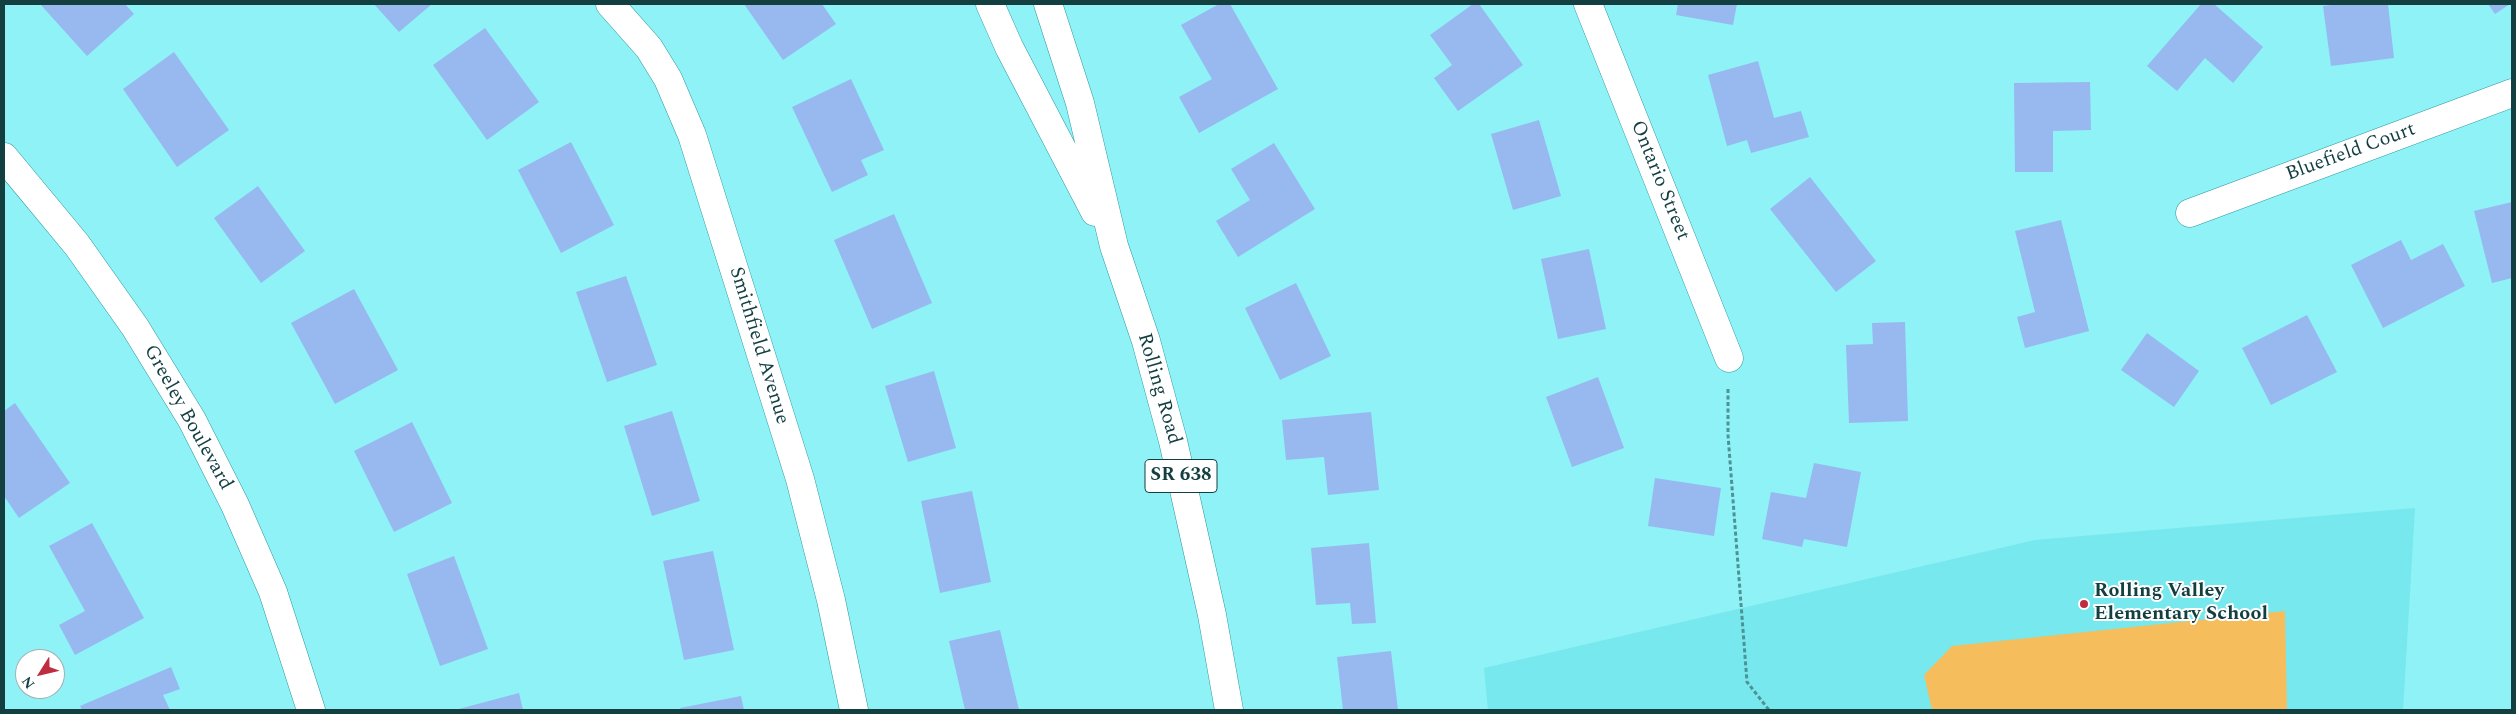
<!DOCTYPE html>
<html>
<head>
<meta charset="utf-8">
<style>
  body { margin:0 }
  #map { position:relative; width:2516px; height:714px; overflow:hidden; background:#8ef2f7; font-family:Spectral,serif }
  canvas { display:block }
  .frame { position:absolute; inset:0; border:5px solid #133f41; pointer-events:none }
  .north { position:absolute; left:15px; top:649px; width:50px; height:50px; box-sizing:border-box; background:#fff; border:1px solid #a1b2b3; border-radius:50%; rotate:234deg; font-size:14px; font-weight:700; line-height:20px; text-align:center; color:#133f41 }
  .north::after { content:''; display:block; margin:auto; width:18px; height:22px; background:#be2d40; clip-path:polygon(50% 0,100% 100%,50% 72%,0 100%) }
</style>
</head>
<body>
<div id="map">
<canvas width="2516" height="714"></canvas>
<div class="frame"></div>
<div class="north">N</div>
</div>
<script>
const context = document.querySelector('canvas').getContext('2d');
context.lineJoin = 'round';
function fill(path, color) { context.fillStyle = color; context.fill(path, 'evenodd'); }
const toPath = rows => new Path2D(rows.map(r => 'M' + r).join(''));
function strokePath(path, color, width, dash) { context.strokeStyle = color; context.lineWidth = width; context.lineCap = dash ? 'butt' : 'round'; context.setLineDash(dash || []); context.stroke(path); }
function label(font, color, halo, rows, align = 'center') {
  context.font = font + ' Spectral,serif'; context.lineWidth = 4; context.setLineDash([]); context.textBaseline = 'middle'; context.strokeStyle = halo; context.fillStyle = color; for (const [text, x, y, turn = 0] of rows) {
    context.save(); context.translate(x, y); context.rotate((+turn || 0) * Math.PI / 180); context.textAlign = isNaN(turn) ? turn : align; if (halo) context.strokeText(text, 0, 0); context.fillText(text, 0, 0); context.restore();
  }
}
fill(toPath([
  [2415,508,2403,710,1488,710,1484,668,2035,540]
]), '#76e8ee');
fill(toPath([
  [2285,611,2287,710,1932,710,1924,675,1952,646]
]), '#f5bd5c');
fill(toPath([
  [40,4,125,4,134,14,87,56],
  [374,4,432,4,399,32],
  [744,4,822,4,836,24,783,60],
  [1219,4,1230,4,1278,89,1199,133,1179,97,1212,79,1181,25],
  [1473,4,1479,4,1523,65,1458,111,1434,78,1452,65,1430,35],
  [1678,4,1737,4,1733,25,1676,15],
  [2201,4,2214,4,2263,47,2233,83,2205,58,2177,91,2147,66],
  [2339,4,2388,4,2394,58,2331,66,2323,6],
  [2488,4,2510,4,2495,14],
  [485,28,539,102,487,140,433,65],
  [174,52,229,130,177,167,123,89],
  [1758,61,1774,118,1801,111,1809,137,1751,153,1747,140,1727,146,1708,75],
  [851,79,884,150,861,160,868,175,832,192,792,107],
  [2090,82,2091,130,2053,131,2053,172,2015,172,2014,83],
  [1539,120,1561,196,1513,210,1491,134],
  [571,142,614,225,561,253,518,170],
  [1274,143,1315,209,1238,257,1216,221,1250,200,1231,169],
  [1810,177,1876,261,1836,292,1770,209],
  [258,186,305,251,261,283,214,218],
  [2512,202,2512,278,2492,283,2474,211],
  [894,214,932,303,872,329,834,240],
  [2061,220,2089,331,2025,348,2017,317,2035,312,2015,231],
  [2401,240,2411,260,2443,244,2465,286,2383,328,2351,265],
  [1589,249,1606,329,1558,339,1541,259],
  [626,276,657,365,607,382,576,292],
  [1296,283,1331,356,1280,380,1245,308],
  [354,289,398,370,335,404,291,323],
  [2307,315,2337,372,2271,405,2242,348],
  [1905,322,1908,421,1849,423,1846,345,1873,344,1872,323],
  [2147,333,2199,371,2174,407,2121,370],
  [934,371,956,448,908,462,885,386],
  [1598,377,1624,448,1572,467,1546,397],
  [15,403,70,483,19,518,4,496,4,411],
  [672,411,700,501,652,516,624,426],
  [1371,412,1379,490,1328,495,1324,457,1286,460,1282,420],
  [412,422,452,503,394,532,354,451],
  [1814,463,1861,472,1847,547,1804,539,1802,547,1762,539,1771,492,1806,498],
  [1655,478,1721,488,1714,536,1648,526],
  [972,491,991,582,940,593,921,501],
  [92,523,144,618,75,655,59,625,85,611,49,546],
  [1369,543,1376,623,1352,624,1350,603,1316,605,1311,548],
  [713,551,734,650,684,660,663,561],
  [454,556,488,649,440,666,407,574],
  [1000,630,1019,710,965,710,949,641],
  [1391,651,1398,710,1343,710,1337,657],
  [171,667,180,689,163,695,170,710,82,710,80,706],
  [519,693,523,710,455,710],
  [741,696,744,710,681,710,680,708]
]), '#97b9f0');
const minor = toPath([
  [610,4,649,48,668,79,692,135,800,479,831,600,854,710],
  [1588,4,1729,358],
  [2190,213,2512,93]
]);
const tertiary = toPath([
  [4,157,77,245,135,327,192,420,235,505,273,592,311,710]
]);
const primary = toPath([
  [990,4,1009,47,1095,212],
  [1048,4,1080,103,1114,246,1146,341,1173,441,1212,615,1229,710]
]);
strokePath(minor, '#2d999e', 29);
strokePath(tertiary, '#2d999e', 29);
strokePath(primary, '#2d999e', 29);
strokePath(toPath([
  [1728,389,1728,435,1747,682,1769,710]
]), '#4c9396', 3, [4, 2.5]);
strokePath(minor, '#fff', 28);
strokePath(tertiary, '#fff', 28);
strokePath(primary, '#fff', 28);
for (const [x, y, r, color] of [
  [2084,604,5,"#be2d40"]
]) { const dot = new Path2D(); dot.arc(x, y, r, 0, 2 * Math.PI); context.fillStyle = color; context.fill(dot); strokePath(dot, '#fff', 2); }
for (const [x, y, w] of [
  [1181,476,72]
]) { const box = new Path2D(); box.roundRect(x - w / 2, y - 16.5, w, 33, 4); context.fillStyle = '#fff'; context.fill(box); strokePath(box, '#133f41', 1); }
label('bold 19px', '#133f41', null, [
  ["SR 638",1181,476]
]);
label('20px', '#133f41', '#fff', [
  ["Bluefield Court",2351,153,-20],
  ["Ontario Street",1659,181,68],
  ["Smithfield Avenue",758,346,73],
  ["Rolling Road",1158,389,74],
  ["Greeley Boulevard",187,418,61]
]);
label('bold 20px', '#133f41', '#fff', [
  ["Rolling Valley",2094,592],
  ["Elementary School",2094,615]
], 'left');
</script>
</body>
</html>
